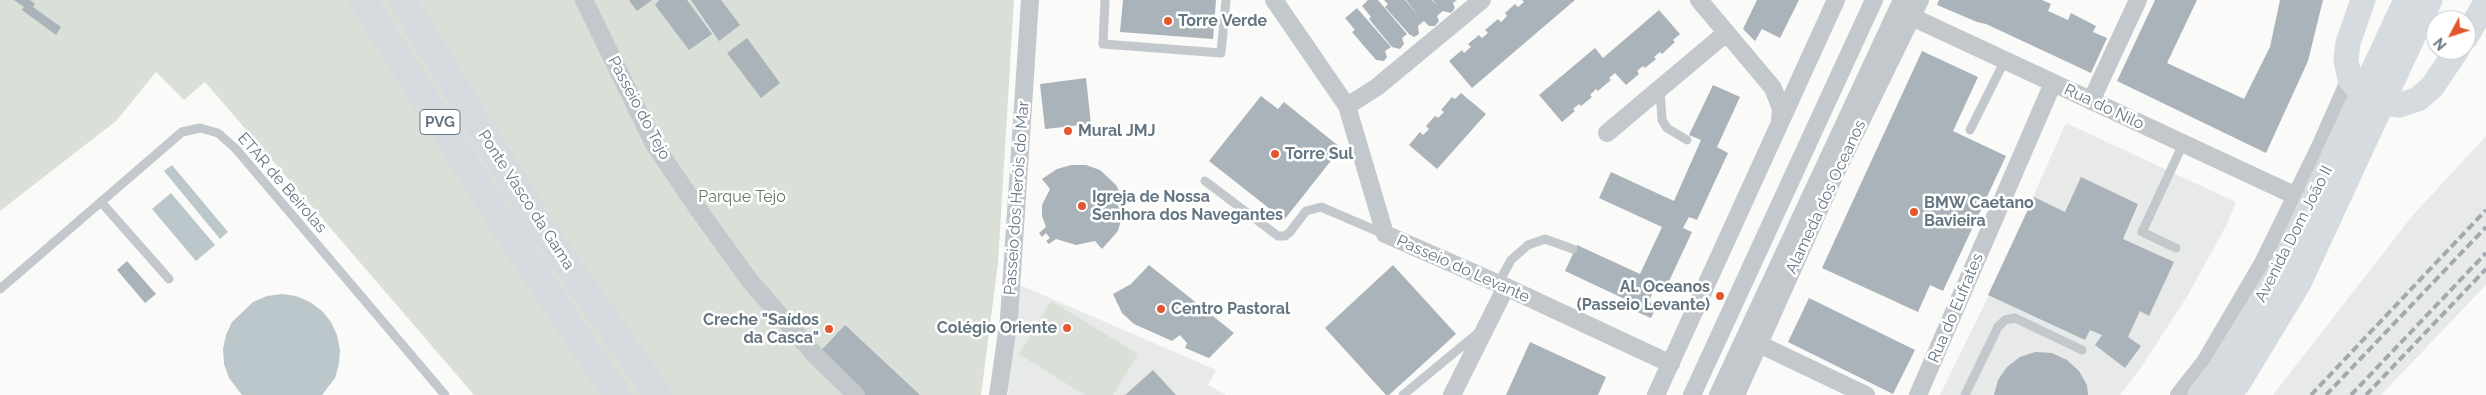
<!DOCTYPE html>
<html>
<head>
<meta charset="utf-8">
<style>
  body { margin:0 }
  #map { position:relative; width:2486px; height:395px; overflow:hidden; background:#fafaf8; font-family:Raleway,sans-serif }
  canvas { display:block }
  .north { position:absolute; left:2426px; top:10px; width:50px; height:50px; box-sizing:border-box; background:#fff; border:1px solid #c1c8cd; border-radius:50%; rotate:230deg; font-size:14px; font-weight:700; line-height:20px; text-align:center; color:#657683 }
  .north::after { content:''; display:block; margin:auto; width:18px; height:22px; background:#e4572e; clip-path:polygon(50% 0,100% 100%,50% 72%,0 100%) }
</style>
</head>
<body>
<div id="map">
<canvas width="2486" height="395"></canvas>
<div class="north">N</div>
</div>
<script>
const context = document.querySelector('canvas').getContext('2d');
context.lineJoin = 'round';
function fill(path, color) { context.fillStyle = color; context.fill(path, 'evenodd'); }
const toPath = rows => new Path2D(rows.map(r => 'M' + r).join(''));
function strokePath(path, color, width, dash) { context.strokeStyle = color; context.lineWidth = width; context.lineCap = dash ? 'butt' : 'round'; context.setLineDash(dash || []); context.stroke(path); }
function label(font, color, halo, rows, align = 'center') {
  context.font = font + ' Raleway,sans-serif'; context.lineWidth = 5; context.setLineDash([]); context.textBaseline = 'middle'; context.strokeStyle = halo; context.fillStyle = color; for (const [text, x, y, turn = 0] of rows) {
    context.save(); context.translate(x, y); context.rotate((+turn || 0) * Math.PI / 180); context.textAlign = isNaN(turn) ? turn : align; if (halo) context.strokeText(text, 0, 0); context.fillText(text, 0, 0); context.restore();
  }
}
fill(toPath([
  [2066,123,2236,202,2227,224,2188,295,2142,366,2120,395,1940,395,1989,295],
  [2486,136,2486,285,2381,395,2273,395,2413,215],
  [1020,285,1216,370,1208,385,1226,395,1008,395]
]), '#e8e9e9');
fill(toPath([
  [0,0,1014,0,998,263,981,395,474,395,205,82,184,100,156,72,116,121,0,211],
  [1051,301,1138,354,1113,395,1085,395,1019,354]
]), '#dadfd7');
fill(toPath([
  [172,165,228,232,220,239,164,171],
  [171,193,215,245,196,261,152,209],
  [282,294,296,296,310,302,322,311,331,322,337,335,340,350,339,364,335,378,322,395,242,395,229,378,224,364,223,349,226,335,232,322,253,302,267,296]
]), '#bbc7cb');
fill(toPath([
  [14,0,30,0,35,4,33,7,61,27,56,35,22,10,24,7],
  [629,0,652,0,637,11],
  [659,0,687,0,712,34,689,50,655,5],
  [691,0,721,0,740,25,719,41],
  [1123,0,1216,0,1213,39,1120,32],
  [1368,0,1378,0,1407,34,1402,38,1404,44,1400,49,1392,47,1369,19,1371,17,1362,6],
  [1384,0,1405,0,1418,15,1406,0,1432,0,1437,5,1433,0,1457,0,1453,3,1455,8,1451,13,1443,11,1437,16,1439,21,1435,26,1429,26,1424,21,1418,26,1419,34,1414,37,1409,34,1385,7,1388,4],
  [1522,0,1575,0,1472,88,1449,61,1462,50,1464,53,1471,47,1468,44,1479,35,1482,38,1488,33,1485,30,1498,19,1501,22,1507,16,1505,13,1515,4,1518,7,1524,2],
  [1757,0,1799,0,1780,38,1762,29,1755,41,1743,29],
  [1939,0,2042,0,2051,4,2048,11,2068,20,2071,13,2096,26,2093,32,2107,38,2091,73,1986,24,1977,22,1937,5],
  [2155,0,2197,0,2167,63,2244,99,2270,47,2280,0,2323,0,2308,61,2266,153,2117,81],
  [1357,8,1391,47,1385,51,1387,57,1384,61,1376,60,1352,32,1355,30,1345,18],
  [1659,10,1680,34,1673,40,1675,42,1662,54,1660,52,1654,57,1656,59,1645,68,1643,66,1637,71,1639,74,1626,85,1615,73,1609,78,1611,80,1598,91,1596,89,1590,95,1592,97,1581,106,1579,104,1573,109,1575,111,1562,122,1539,95,1595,48,1603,58],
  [747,38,780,83,761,98,727,53],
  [1922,51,1978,77,1953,131,2006,156,1943,291,1930,285,1918,312,1822,268],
  [1086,78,1091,124,1045,129,1040,84],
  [1713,85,1740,97,1717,147,1728,153,1697,220,1689,217,1683,228,1692,232,1663,294,1655,290,1651,296,1649,302,1657,306,1651,318,1628,308,1631,302,1565,271,1577,245,1640,274,1662,227,1599,198,1611,172,1674,201,1701,140,1689,135],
  [1461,93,1486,114,1437,169,1409,145,1420,132,1423,135,1429,129,1426,126,1435,116,1438,118,1444,112,1441,110,1452,97,1455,99],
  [1261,96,1278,109,1284,102,1341,148,1284,220,1209,161],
  [1071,165,1086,165,1100,170,1116,185,1122,196,1121,220,1118,231,1102,249,1095,241,1076,245,1056,239,1049,244,1046,241,1050,238,1046,233,1042,237,1039,233,1046,227,1042,216,1042,205,1050,189,1042,179,1057,169],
  [2081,177,2138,204,2123,239,2174,262,2149,316,2140,311,2128,337,2141,346,2125,368,2095,345,2102,335,2090,330,2085,340,1988,295,2034,197,2065,212],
  [127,261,156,294,145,303,117,270],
  [1149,265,1234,333,1209,358,1185,348,1187,343,1180,335,1172,341,1134,324,1122,313,1113,294,1131,284],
  [1393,265,1456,334,1389,395,1386,395,1325,328],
  [1809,298,1915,350,1893,394,1788,342],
  [845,325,920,395,861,395,817,355],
  [1530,342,1606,377,1598,395,1506,395],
  [2035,352,2052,353,2067,360,2079,371,2087,385,2088,395,1994,395,1998,380,2007,367,2020,357],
  [1153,370,1176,395,1125,395]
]), '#aab3b9');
strokePath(toPath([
  [1105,0,1103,44,1221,53,1226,0],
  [1660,89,1662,120,1667,128,1687,140],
  [1970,130,2005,60],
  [1205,181,1278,236,1285,236,1290,232,1306,211,1321,207,1384,234],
  [101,202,169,279],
  [2176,248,2142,232,2183,144],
  [1498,284,1511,260,1528,245,1545,239,1573,249],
  [0,289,182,132,200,128,218,133,236,149,445,395],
  [1403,395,1478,333],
  [1965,395,1998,327,2005,320,2015,318,2082,350]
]), '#c3c8cc', 9);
strokePath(toPath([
  [584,0,654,144,698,209,750,281,816,356,856,395],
  [1274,0,1347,106,1385,234,1506,287,1671,364],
  [1699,0,1773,88,1781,109,1780,120],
  [1912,17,2296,196],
  [2091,101,2138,0],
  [1347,106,1377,87,1482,0],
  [1607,133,1726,33],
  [1759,344,1866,395],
  [998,395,1009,318,1030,0],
  [1452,395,1506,287],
  [1656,395,1836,0],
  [1692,395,1874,0],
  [1718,395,1902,0],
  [1736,395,1836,172,1920,0],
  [1918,395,2053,83],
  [2179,395,2205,362,2263,263,2320,147,2350,79]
]), '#c3c8cc', 18);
strokePath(toPath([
  [2363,0,2348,43,2346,61,2350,79,2362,93,2382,103,2400,105,2418,99,2432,87,2457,50],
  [2466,37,2486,2],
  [2200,395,2220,369,2279,273,2406,0],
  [2228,395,2239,382,2299,283,2430,0]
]), '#d6dbdf', 25);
strokePath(toPath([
  [363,0,516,244,617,395],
  [402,0,543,230,658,395]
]), '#d6dbdf', 28);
strokePath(toPath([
  [2311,395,2486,210],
  [2326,395,2486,227],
  [2351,395,2486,253],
  [2366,395,2486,269]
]), '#a2aab0', 4, [8, 4]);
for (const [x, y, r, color] of [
  [1168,21,5,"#e4572e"],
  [1068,131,5,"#e4572e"],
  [1275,154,5,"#e4572e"],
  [1082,206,5,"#e4572e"],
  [1914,212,5,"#e4572e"],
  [1720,296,5,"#e4572e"],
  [1161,309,5,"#e4572e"],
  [1067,328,5,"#e4572e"],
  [829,329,5,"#e4572e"]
]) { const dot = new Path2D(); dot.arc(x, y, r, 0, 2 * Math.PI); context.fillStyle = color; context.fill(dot); strokePath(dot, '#fff', 2); }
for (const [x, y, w] of [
  [440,122,40]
]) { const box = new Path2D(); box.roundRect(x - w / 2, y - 12.5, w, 25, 4); context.fillStyle = '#fff'; context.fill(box); strokePath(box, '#657683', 1); }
label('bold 15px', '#657683', null, [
  ["PVG",440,122]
]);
label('bold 16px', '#657683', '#fff', [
  ["Torre Verde",1178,21],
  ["Mural JMJ",1078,131],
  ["Torre Sul",1285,154],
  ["Igreja de Nossa",1092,197],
  ["Senhora dos Navegantes",1092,215],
  ["BMW Caetano",1924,203],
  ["Bavieira",1924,221],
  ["Al. Oceanos",1710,287,"right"],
  ["(Passeio Levante)",1710,305,"right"],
  ["Centro Pastoral",1171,309],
  ["Creche \"Saídos",819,320,"right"],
  ["da Casca\"",819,338,"right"],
  ["Colégio Oriente",1057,328,"right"]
], 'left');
label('16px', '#657683', '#fff', [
  ["Rua do Nilo",2104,107,25],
  ["Passeio do Tejo",639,108,62],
  ["ETAR de Beirolas",282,183,49],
  ["Alameda dos Oceanos",1826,197,-65],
  ["Passeio dos Heróis do Mar",1017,198,-86],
  ["Ponte Vasco da Gama",526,200,57],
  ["Avenida Dom João II",2294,234,-63],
  ["Passeio do Levante",1463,269,24],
  ["Rua do Eufrates",1956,308,-67]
]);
label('16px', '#687a64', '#fff', [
  ["Parque Tejo",742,197]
]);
</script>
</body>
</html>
